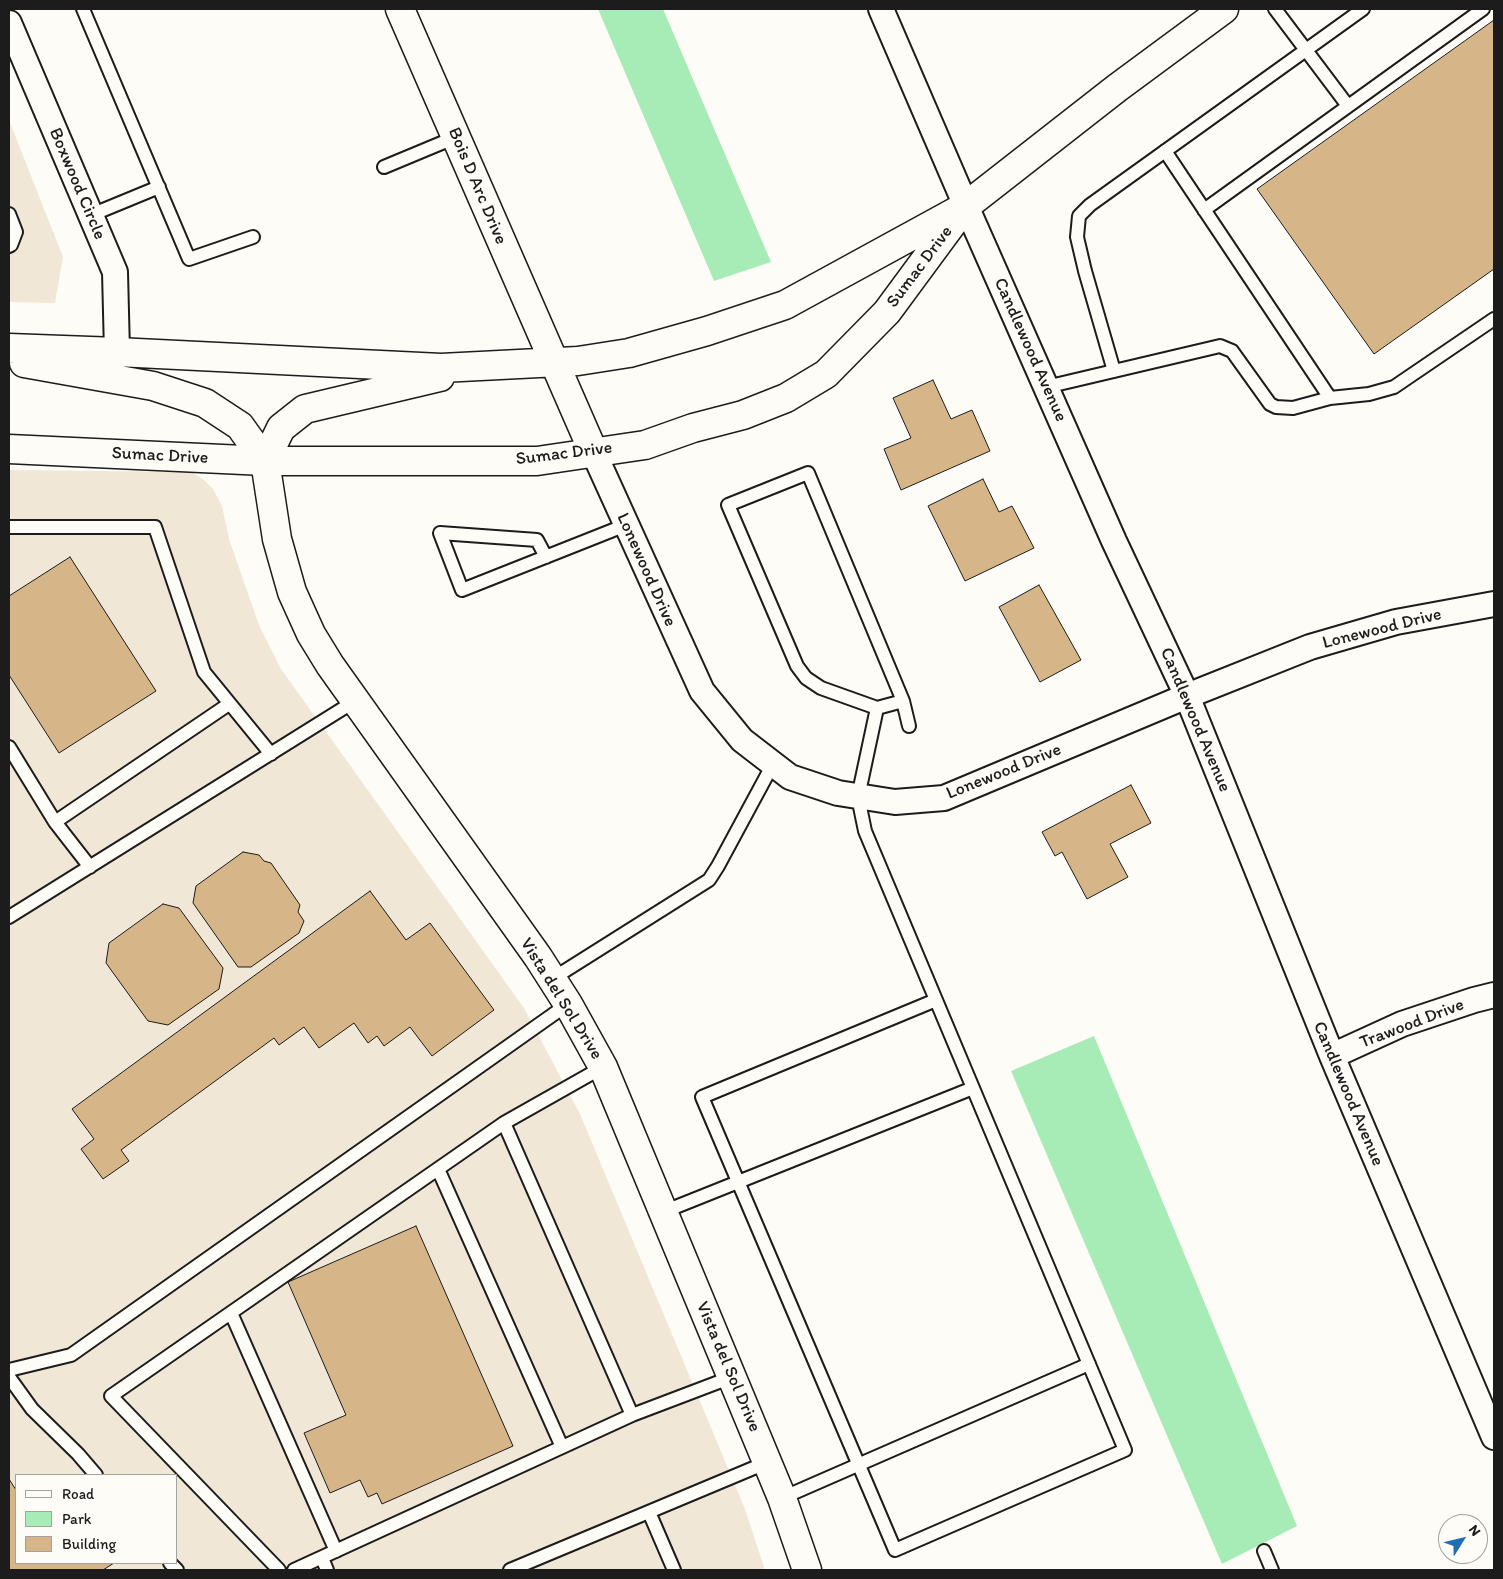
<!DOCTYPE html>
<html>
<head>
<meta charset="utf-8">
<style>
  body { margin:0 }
  #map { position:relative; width:1503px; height:1579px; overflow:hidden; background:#fdfcf7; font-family:Itim,sans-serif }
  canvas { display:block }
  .frame { position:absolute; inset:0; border:10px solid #1c1c1c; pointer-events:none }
  .legend { position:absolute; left:15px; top:1474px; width:162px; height:90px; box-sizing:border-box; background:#fdfcf7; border:1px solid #a3a29f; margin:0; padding:6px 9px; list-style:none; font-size:15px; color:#1c1c1c }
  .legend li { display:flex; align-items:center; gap:10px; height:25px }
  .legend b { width:25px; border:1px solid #a3a29f }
  .north { position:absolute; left:1438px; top:1514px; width:50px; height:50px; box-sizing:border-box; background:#fdfcf7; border:1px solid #a3a29f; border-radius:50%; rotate:54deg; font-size:14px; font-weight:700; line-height:20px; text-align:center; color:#1c1c1c }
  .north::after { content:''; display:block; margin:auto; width:18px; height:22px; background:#1f6fb2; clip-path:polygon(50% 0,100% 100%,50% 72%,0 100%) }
</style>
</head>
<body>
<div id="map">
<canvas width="1503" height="1579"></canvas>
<div class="frame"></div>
<ul class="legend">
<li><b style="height:6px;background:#fdfcf7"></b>Road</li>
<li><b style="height:14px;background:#a7ecb7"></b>Park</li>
<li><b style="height:14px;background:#d6b689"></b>Building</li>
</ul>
<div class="north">N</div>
</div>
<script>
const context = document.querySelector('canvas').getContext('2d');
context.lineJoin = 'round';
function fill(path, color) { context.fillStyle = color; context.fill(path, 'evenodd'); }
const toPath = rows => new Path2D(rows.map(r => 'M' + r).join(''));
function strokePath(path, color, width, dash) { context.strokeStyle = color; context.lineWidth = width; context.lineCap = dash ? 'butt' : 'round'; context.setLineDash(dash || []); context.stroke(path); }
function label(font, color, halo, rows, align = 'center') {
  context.font = font + ' Itim,sans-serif'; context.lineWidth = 4.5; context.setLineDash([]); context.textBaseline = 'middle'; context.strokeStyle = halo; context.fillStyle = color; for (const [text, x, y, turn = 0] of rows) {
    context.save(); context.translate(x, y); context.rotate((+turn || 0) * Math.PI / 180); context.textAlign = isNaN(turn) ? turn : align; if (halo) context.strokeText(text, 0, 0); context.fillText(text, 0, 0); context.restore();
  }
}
fill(toPath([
  [9,120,63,257,55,303,9,302],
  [9,470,192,472,204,480,213,489,222,506,229,539,259,625,281,669,524,1008,580,1114,745,1509,765,1570,9,1570],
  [16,1475,176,1475,176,1563,16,1563]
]), '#f1e7d6');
fill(toPath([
  [598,9,663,9,771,262,714,281],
  [1094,1036,1297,1526,1222,1564,1011,1071]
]), '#a7ecb7');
const building = toPath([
  [1494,20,1494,269,1374,354,1257,189,1494,20],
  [933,380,951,419,972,410,990,451,901,490,884,449,911,438,893,398,933,380],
  [983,479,999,512,1012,506,1034,548,965,581,928,506,983,479],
  [70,557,156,691,59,753,9,675,9,596,70,557],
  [1039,585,1081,660,1040,682,999,607,1039,585],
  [1131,785,1151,823,1110,844,1128,877,1087,899,1062,852,1055,856,1042,832,1131,785],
  [243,852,259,855,264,861,271,863,300,905,298,912,304,921,299,933,251,967,238,967,193,903,196,886,243,852],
  [370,891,406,940,430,923,494,1010,432,1056,410,1027,384,1046,377,1036,368,1043,354,1023,319,1048,304,1027,279,1045,274,1038,121,1150,129,1161,103,1179,81,1149,94,1139,72,1109,370,891],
  [163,904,179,908,223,968,219,989,168,1025,148,1021,106,963,109,943,163,904],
  [416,1226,513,1446,382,1504,377,1493,368,1497,360,1480,330,1493,304,1433,346,1415,288,1282,416,1226],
  [9,1479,16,1490,16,1563,114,1563,103,1570,9,1570,9,1479]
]);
fill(building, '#d6b689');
strokePath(building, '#1c1c1c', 1);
const service = toPath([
  [83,9,189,259,253,237],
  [1275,9,1348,106],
  [1165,151,1330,398],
  [384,167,456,137],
  [1204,210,1483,9],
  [9,214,16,232,11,245,9,246],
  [91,215,159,187],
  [1114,371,1085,271,1077,237,1079,216,1090,205,1363,9],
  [1046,387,1220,346,1232,351,1270,404,1276,407,1293,408,1330,398,1369,394,1394,387,1494,319],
  [9,527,155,527,204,672,271,754],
  [546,557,537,540,440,533,462,590,626,525],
  [903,701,877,708,821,688,806,678,797,666,728,505,808,473,903,701,909,726],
  [877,708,858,797,865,831,1125,1450,895,1550,702,1097,936,1000],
  [9,747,55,822,90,867],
  [55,822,229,704],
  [9,917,355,701],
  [552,979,709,880,718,866,773,764],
  [603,1067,504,1123,632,1415,732,1377],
  [438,1169,562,1447],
  [663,1212,973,1088],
  [231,1313,336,1551],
  [9,1370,71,1355,568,1004],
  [9,1377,32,1409,78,1454,96,1475],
  [782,1498,1089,1364],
  [649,1512,674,1570],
  [1264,1551,1272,1570],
  [322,1558,327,1570],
  [170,1563,177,1570],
  [279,1570,111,1396,504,1123],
  [294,1570,632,1415],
  [510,1570,768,1462]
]);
const minor = toPath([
  [881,9,966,206,1114,541,1187,696,1332,1056,1494,1437],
  [9,23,115,272,117,352],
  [593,451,702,691,742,740,790,777,838,793,895,802,944,798,1187,696,1310,647,1396,622,1494,604],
  [1332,1056,1402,1024,1474,1000,1494,995]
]);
const tertiary = toPath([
  [400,9,593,451],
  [9,348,117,352,441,368,578,361,629,353,707,331,785,305,966,206,1117,88,1224,9],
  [24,363,153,386,205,403,240,426,265,461],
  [9,449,265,461,537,461,645,445,693,428,743,415,786,398,826,374,887,312,960,213],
  [265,461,281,428,305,409,440,377]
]);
const secondary = toPath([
  [265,461,277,539,292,592,311,634,330,665,538,957,568,1004,603,1067,782,1498,807,1570]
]);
strokePath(service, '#1c1c1c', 16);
strokePath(minor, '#1c1c1c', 28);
strokePath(tertiary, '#1c1c1c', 31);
strokePath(secondary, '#1c1c1c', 31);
strokePath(service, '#fdfcf7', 12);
strokePath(minor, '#fdfcf7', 24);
strokePath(tertiary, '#fdfcf7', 28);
strokePath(secondary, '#fdfcf7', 28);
label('18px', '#1c1c1c', '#fdfcf7', [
  ["Boxwood Circle",77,184,67],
  ["Bois D Arc Drive",477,186,67],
  ["Sumac Drive",920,267,-53],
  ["Candlewood Avenue",1030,350,66],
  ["Sumac Drive",564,454,-7],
  ["Sumac Drive",160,456,3],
  ["Lonewood Drive",646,570,66],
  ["Lonewood Drive",1382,629,-14],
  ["Candlewood Avenue",1195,720,67],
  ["Lonewood Drive",1004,772,-22],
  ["Vista del Sol Drive",561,999,58],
  ["Trawood Drive",1412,1024,-21],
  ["Candlewood Avenue",1348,1094,67],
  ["Vista del Sol Drive",728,1367,67]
]);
</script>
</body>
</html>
